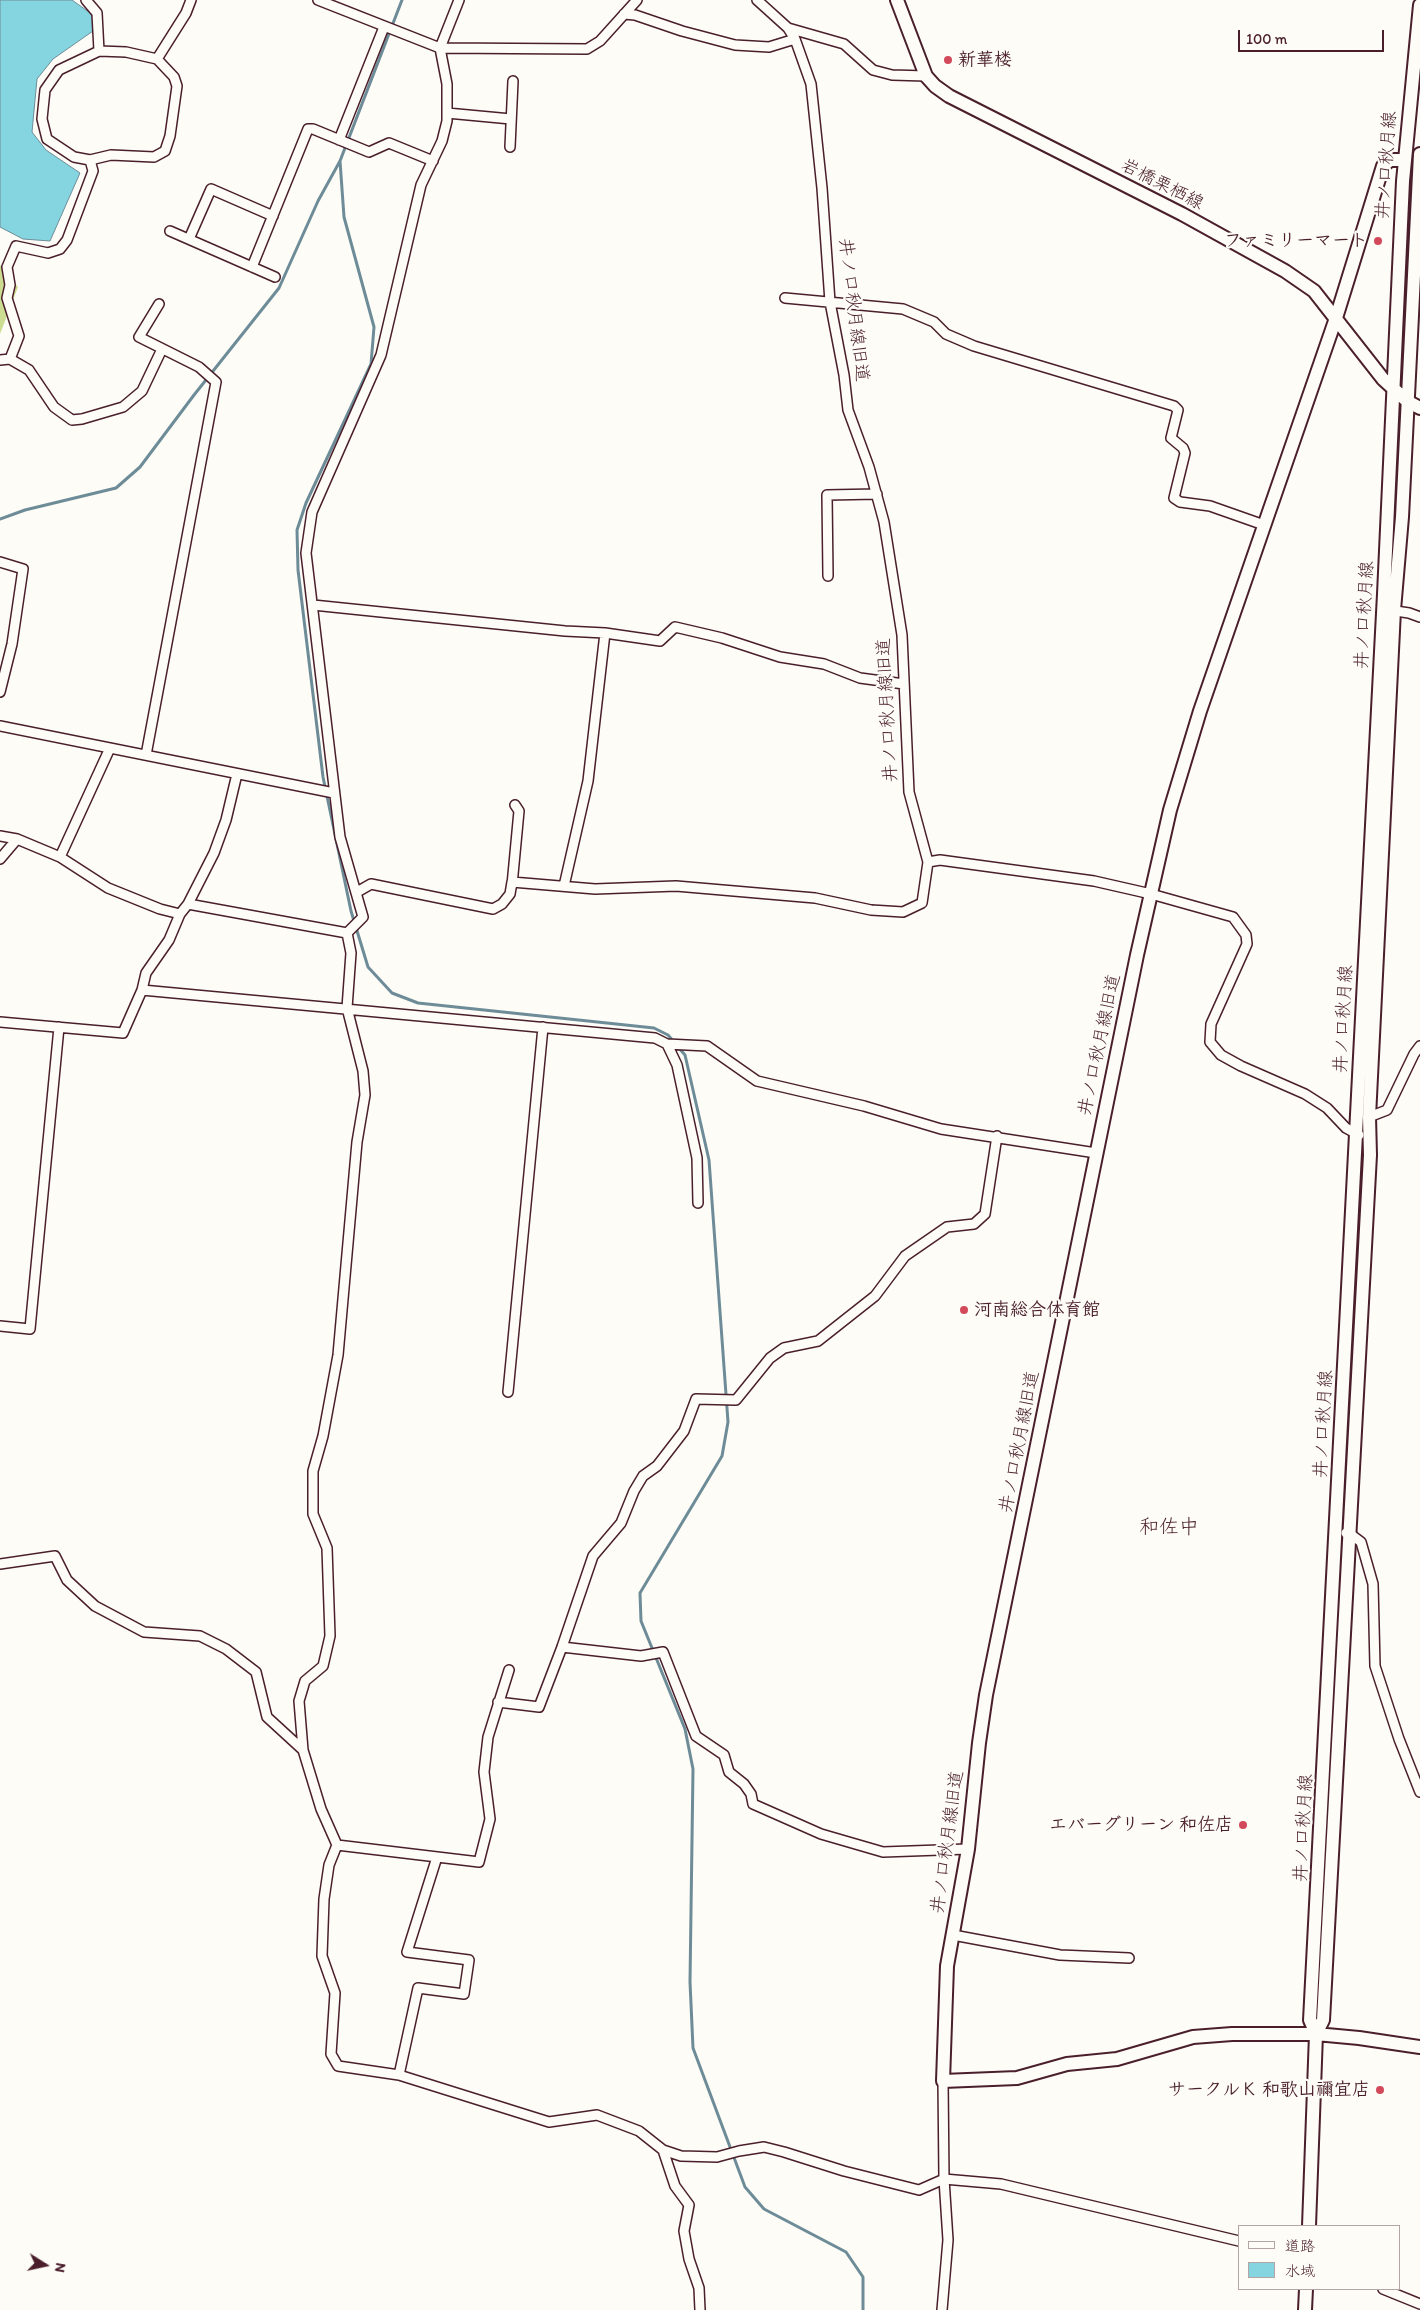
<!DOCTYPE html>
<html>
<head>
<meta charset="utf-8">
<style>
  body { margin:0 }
  #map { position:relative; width:1420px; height:2310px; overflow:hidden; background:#fdfcf7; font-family:Itim,"Klee One",sans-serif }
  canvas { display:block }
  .legend { position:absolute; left:1238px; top:2225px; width:162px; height:65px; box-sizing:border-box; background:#fdfcf7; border:1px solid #b5a4a5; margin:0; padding:6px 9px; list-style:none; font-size:15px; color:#4a1f2b }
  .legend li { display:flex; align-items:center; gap:10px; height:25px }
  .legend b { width:25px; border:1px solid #b5a4a5 }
  .north { position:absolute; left:20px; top:2240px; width:50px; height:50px; -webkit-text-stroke:4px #fdfcf7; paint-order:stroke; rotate:100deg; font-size:14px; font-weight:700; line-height:20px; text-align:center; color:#4a1f2b }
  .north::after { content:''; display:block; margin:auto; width:18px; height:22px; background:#4a1f2b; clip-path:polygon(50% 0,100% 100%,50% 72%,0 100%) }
  .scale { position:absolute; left:1238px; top:30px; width:146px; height:22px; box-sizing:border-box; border:2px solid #4a1f2b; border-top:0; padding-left:6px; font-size:15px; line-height:18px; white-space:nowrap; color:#4a1f2b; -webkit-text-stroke:4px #fdfcf7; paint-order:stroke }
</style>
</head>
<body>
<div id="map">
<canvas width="1420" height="2310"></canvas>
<ul class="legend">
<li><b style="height:6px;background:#fdfcf7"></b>道路</li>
<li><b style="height:14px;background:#85d5e0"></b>水域</li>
</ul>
<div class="north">N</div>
<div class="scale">100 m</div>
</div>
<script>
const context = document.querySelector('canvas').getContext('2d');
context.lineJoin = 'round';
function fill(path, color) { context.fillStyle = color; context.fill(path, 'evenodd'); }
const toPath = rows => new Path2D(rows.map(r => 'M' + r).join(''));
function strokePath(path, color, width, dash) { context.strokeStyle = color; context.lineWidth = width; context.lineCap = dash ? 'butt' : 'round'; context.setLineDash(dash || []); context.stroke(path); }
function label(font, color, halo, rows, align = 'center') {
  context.font = font + ' Itim,"Klee One",sans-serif'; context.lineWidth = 4.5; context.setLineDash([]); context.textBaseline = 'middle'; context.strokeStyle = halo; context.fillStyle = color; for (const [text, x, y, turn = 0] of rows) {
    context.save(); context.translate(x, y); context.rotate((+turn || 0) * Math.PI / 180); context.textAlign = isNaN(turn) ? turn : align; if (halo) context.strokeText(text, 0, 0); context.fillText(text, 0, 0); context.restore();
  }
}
fill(toPath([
  [0,265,18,287,0,334]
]), '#ccdc90');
const water = toPath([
  [0,0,72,0,93,15,93,31,53,59,37,79,32,132,46,150,80,173,50,241,23,239,0,227,0,0]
]);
fill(water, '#85d5e0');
strokePath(water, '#6d8c98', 1);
strokePath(toPath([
  [340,161,344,217,374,327,371,364,306,503,297,530,298,570,323,777,351,911,368,967,392,993,418,1003,654,1028,668,1035,674,1042],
  [0,519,25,510,116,488,140,467,194,395,279,288,318,201,340,161,402,0],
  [678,1047,685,1055,709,1160,728,1422,722,1456,640,1593,641,1621,685,1729,693,1769,690,1982,693,2048,745,2187,764,2209,846,2252,863,2277,863,2310]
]), '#6d8c98', 3);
const street = toPath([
  [86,0,97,13,99,51],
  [318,0,440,48,587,49,600,41,637,0],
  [757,0,788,28,795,39,811,84,822,188,830,302,844,375,848,410,869,467,884,522,902,635,909,792,928,862],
  [624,14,635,15,682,31,735,45,769,47,795,39],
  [788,28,844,44,873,70,892,75,926,76],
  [447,113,511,119],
  [339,140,384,27],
  [510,147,513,81],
  [90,160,111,155,154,157,165,151,170,136,177,86,174,77,157,59],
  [170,231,275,277],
  [189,239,211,189,273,216],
  [252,267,308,129,313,129,369,152,389,143,433,161],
  [785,298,903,309,934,322,946,334,974,346,1174,406,1178,410,1171,438,1183,448,1185,453,1174,498,1180,502,1210,506,1264,525],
  [10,359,29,370,54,407,72,420,82,419,123,407,142,391,162,349],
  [0,360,10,359,19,336,7,298,10,285,7,267,16,246,48,253,60,249,67,240,93,171,90,160,74,157,47,139,42,119,45,90,59,70,99,51,126,52,157,59,186,13,191,0],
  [0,562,23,569,12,644,0,692],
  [828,576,827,495,877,494],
  [313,605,565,631,605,633,660,641,675,627,722,638,780,657,824,664,860,678,904,684],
  [1389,610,1409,613,1420,617],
  [0,726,334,793],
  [146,755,216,382,199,367,139,337,159,304],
  [0,836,17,839,60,857,108,888,160,909,180,914],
  [60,857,110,748],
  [0,859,17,839],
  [928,862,940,860,1094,881,1151,894,1233,917,1246,935,1247,944,1211,1024,1210,1042,1221,1055,1241,1066,1305,1094,1327,1108,1346,1128,1359,1135],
  [512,885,519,811,515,805],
  [564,886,588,781,605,633],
  [357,892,371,884,493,909,502,904,510,894,512,882,595,889,676,886,815,898,871,910,903,912,922,903,928,862],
  [188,904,347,933,363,917,340,837,306,553,312,512,381,355,421,185,442,141,447,121,447,84,440,48,459,0],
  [347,933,351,953,347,1008,363,1071,365,1095,357,1142,338,1355,323,1436,313,1471,313,1514,327,1548,330,1636,323,1666,305,1681,299,1701,303,1750,321,1809,337,1845,329,1865,324,1899,322,1956,335,1993,331,2054,338,2066,399,2075,549,2122,597,2115,639,2131,663,2150,681,2156,717,2157,739,2151,764,2147,784,2152,844,2171,919,2190,944,2179,1001,2184,1239,2241],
  [142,990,146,973,169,940,180,914,188,904,214,853,226,820,237,774],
  [0,1022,123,1033,142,990,655,1038,667,1044,677,1065,697,1158,698,1203],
  [667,1044,707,1046,757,1081,864,1106,941,1129,1096,1153],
  [1369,1117,1387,1110,1414,1054,1420,1046],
  [0,1326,30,1329,59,1027],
  [508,1392,543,1027],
  [1346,1533,1349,1533,1361,1542,1373,1584,1375,1666,1399,1739,1420,1792],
  [0,1564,55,1556,67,1580,95,1606,144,1632,200,1636,226,1649,256,1672,267,1717,303,1750],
  [562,1647,641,1656,663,1652,696,1736,724,1755,729,1772,744,1784,751,1794,753,1804,821,1834,883,1852,968,1849],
  [498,1702,539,1707,562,1647,593,1556,621,1523,634,1491,643,1476,657,1466,684,1431,696,1399,736,1400,770,1358,784,1348,818,1341,875,1296,905,1256,947,1227,974,1224,985,1214,997,1136],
  [337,1845,479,1862,490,1819,484,1772,488,1737,509,1670],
  [953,1935,1060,1955,1129,1958],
  [399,2075,418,1988,464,1994,469,1960,407,1952,437,1857],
  [663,2150,675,2186,689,2205,684,2231,689,2259,699,2288,700,2310],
  [1383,2289,1420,2304],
  [942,2310,948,2240,944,2179,943,2081]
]);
const secondary = toPath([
  [897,0,926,76,935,86,949,96,1182,214,1285,271,1314,291,1383,379,1407,401,1420,408],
  [1404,160,1390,160,1383,166,1336,318,1200,711,1170,810,1137,955,986,1695,979,1743,968,1849,947,1966,943,2081,1017,2078,1067,2064,1117,2059,1193,2037,1232,2034,1316,2034,1359,2038,1420,2047],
  [1316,2034,1310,2020,1384,594,1403,181,1420,5],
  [1309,2226,1316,2034,1323,2020,1370,1155,1369,1117,1394,610,1402,517,1420,154],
  [1305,2310,1306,2289]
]);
strokePath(street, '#4a1f2b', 12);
strokePath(secondary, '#4a1f2b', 16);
strokePath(street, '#fdfcf7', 9);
strokePath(secondary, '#fdfcf7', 12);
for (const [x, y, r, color] of [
  [948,60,5,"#d1495b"],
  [1378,241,5,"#d1495b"],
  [964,1310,5,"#d1495b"],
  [1243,1825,5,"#d1495b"],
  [1380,2090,5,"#d1495b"]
]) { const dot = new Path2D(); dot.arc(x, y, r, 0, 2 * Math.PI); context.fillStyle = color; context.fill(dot); strokePath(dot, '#fdfcf7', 2); }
label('bold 18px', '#4a1f2b', '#fdfcf7', [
  ["新華楼",958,60,"left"],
  ["ファミリーマート",1368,241],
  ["河南総合体育館",974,1310,"left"],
  ["エバーグリーン 和佐店",1233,1825],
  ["サークルＫ 和歌山禰宜店",1370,2090]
], 'right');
label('18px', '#4a1f2b', '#fdfcf7', [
  ["井ノ口秋月線",1387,165,-86],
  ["岩橋栗栖線",1162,185,27],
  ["井ノ口秋月線旧道",853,310,83],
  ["井ノ口秋月線",1365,615,-87],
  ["井ノ口秋月線旧道",888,710,-93],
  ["井ノ口秋月線",1344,1019,-87],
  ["井ノ口秋月線旧道",1100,1045,-78],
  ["井ノ口秋月線",1324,1424,-87],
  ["井ノ口秋月線旧道",1020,1442,-79],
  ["井ノ口秋月線",1304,1828,-87],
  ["井ノ口秋月線旧道",948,1842,-82]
]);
label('20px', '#4a1f2b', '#fdfcf7', [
  ["和佐中",1169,1528]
]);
</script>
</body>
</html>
